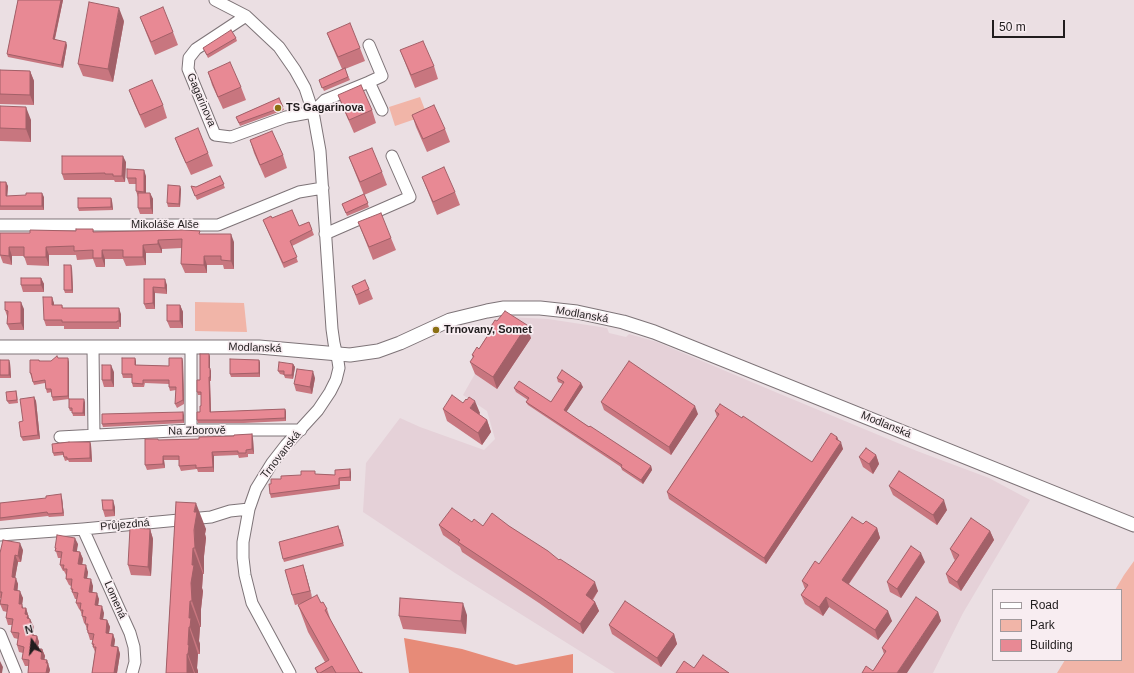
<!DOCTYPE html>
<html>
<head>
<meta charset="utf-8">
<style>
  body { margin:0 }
  #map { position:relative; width:1134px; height:673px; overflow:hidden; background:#ebdfe3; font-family:Helvetica,sans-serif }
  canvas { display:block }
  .legend { position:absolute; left:992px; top:589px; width:130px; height:72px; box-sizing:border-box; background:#f8edf1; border:1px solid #a29a9d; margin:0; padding:5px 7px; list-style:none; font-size:12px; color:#211d1e }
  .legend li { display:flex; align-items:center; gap:8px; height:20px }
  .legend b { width:20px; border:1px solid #a29a9d }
  .north { position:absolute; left:12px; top:621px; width:40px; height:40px; -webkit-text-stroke:3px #f8edf1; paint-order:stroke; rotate:345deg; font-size:11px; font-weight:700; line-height:16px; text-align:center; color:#211d1e }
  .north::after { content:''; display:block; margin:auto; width:14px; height:18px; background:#211d1e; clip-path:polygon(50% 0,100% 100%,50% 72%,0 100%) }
  .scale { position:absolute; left:992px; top:20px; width:73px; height:18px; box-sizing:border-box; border:2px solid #211d1e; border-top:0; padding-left:5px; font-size:12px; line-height:14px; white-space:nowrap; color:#211d1e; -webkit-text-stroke:3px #f8edf1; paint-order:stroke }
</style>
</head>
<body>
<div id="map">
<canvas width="1134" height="673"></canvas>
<ul class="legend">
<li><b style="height:5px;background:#fff"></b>Road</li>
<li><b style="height:11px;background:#f1b5a8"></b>Park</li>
<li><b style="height:11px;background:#e88994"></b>Building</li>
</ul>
<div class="north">N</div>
<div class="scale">50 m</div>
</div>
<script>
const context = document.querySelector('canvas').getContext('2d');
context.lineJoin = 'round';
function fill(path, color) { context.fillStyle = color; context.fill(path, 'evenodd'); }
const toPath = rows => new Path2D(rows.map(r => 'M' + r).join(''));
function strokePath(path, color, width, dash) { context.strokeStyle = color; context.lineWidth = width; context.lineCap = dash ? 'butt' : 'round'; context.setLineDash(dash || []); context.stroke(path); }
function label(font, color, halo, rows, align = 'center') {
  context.font = font + ' Helvetica,sans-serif'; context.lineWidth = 3.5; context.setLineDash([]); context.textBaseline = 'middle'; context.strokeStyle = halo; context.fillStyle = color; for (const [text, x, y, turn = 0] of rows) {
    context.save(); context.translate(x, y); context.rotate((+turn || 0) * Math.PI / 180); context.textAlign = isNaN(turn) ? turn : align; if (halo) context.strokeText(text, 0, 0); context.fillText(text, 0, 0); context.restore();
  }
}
fill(toPath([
  [507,317,548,319,607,328,609,333,626,337,629,334,657,342,780,394,917,451,989,478,1030,500,963,613,933,673,615,673,455,573,363,512,366,463,400,418,420,427,484,450,495,439,487,411,463,395]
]), '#e5d1d8');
fill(toPath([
  [420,97,427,115,395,126,389,107],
  [195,302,244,303,247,332,195,331],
  [1134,561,1134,673,1057,673,1065,660,1121,660,1121,590,1115,590,1124,575]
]), '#f1b5a8');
fill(toPath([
  [404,638,462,649,516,665,573,654,573,673,409,673]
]), '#e78b78');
const minor = toPath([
  [215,0,246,16,279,47,295,70,305,88,313,112,320,151,332,329,334,343,338,361,339,368,336,380,330,392,318,410,286,445,272,463,256,489,249,509,243,542,243,558,245,575,252,603,290,673],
  [246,16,196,49,189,58,188,69,215,135,231,137,286,117,313,112,325,100,369,82,382,110],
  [369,82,382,76,369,45],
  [0,225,218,225,299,192,323,188],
  [325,234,410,197,392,156],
  [93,347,94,435],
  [191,347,191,430],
  [60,437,191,430,301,430],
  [83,529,130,633,134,647,135,662,132,673],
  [0,535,83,529,211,517,230,511,249,509],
  [0,634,16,673]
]);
const tertiary = toPath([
  [0,347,259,347,350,355,378,351,400,343,450,320,487,311,504,308,540,308,577,312,623,322,654,332,1134,525]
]);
strokePath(minor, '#7e7478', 13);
strokePath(tertiary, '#7e7478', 15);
strokePath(minor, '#fff', 11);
strokePath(tertiary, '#fff', 13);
fill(toPath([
  [18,0,63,0,55,39,67,45,63,68,8,57,7,54],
  [140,17,173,32,178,45,155,55,145,30],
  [124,21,113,82,83,76,78,64],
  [327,33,360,48,365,61,345,69,350,80,324,91,319,80,342,69,332,46],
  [236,38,237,41,208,58,203,48],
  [400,50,434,66,438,79,415,88],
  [0,70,30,71,34,81,34,105,0,104],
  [208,72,241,87,246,100,223,109,212,85],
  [129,90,163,105,167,118,145,128,134,103],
  [338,95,372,110,376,123,354,133,343,108],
  [279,98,284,110,240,126,236,117],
  [0,106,31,120,31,142,0,141],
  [412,115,445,129,450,142,427,152,416,127],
  [175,138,208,153,213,166,191,175,180,151],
  [250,140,283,155,287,168,265,178,254,153],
  [349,157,382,172,387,185,364,195,354,170],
  [126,162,125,182,115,182,114,180,64,180,62,174],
  [146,176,146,193,150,193,153,199,153,214,140,214,138,208,138,197,136,191,136,184,129,184,127,178],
  [220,176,225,188,197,200,191,186,196,187],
  [422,177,455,192,460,205,437,215],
  [0,182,8,186,7,196,44,197,44,210,0,210],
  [181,189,180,207,168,207,167,203],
  [364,194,369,207,347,216,342,204],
  [111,198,112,201,113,210,79,211,78,208],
  [272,218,299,226,309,222,314,235,292,246,298,262,284,268,263,220],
  [358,222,391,238,396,250,373,260],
  [93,229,94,232,201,234,234,242,234,269,224,269,223,265,207,265,207,273,185,273,181,264,182,248,162,249,162,253,146,253,146,265,126,266,123,259,105,259,105,267,96,267,93,259,77,260,76,255,49,255,49,266,27,265,24,256,12,256,12,265,3,263,0,255,0,233,30,233,76,231],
  [72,268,73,293,65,293,64,290],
  [41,278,44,284,44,292,23,292,21,285],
  [144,279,167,285,167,294,155,293,155,309,146,309,144,304],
  [352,286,369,289,373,299,359,305],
  [52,297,54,305,62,305,63,308,121,314,121,327,119,327,119,329,64,329,64,326,46,326,44,320],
  [180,305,183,312,183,328,170,328,167,321],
  [24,309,24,330,10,330,7,324,7,316,5,310],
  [497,321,531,338,497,389,475,374,470,362,473,358,472,355,479,349,489,333,488,331],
  [209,354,210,357,210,369,211,371,211,381,210,381,211,412,285,409,286,412,286,421,244,423,198,423,197,420,200,412,201,406,201,395,198,395,197,392,200,380],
  [58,358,69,362,69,399,53,401,52,397,52,392,47,393,46,389,45,383,34,385,30,373,39,360,40,361,51,361],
  [135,358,136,362,136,365,169,366,182,358,183,362,184,404,177,408,175,404,176,390,170,391,169,387,169,384,145,383,144,387,133,387,132,383,132,378,123,378,122,374],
  [0,360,10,363,11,378,0,378],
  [259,360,260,363,260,377,231,377,230,374],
  [293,364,295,367,293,379,285,378,284,375,280,374,278,371],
  [114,372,114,387,104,387,102,380],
  [315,378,312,394,296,391,294,384],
  [557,378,583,387,566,412,651,466,652,470,643,484,622,470,621,467,528,405,526,402,528,400,516,392,514,388,551,402,563,384,558,382],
  [16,391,17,394,18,403,9,404,7,401],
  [34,397,36,401,40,439,23,441,21,437,23,421],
  [85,402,85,416,73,416,72,411,70,411,69,408],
  [601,402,698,414,671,455,604,410],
  [463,403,480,413,479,414,487,420,491,432,482,445,447,421,443,409],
  [715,411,812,462,837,437,843,449,766,564,669,499,667,492,717,417],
  [183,412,184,416,184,423,103,427,102,424],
  [252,434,253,439,254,454,248,454,248,457,239,458,238,455,214,456,214,472,198,472,197,469,181,471,179,466,179,460,164,460,165,468,147,470,145,465,158,440,199,439],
  [90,442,91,445,92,462,69,462,68,460,65,461,63,455,54,456,53,453],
  [876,455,879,464,873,474,863,467,859,457],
  [350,469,351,473,351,481,340,481,340,489,271,498,270,494,271,484,281,479,316,474,335,475],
  [889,486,947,510,937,525,893,495],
  [62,498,64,516,49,517,48,516,0,521,0,503],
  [176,502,206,529,205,534,206,538,204,556,204,574,203,574,202,588,203,591,201,609,201,627,200,627,199,641,200,644,200,654,198,654,197,668,198,671,198,673,166,673],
  [115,507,115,516,105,517,103,510],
  [472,522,483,526,509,526,598,591,593,600,595,602,599,611,583,634,539,603,462,552,460,547,443,535,439,525],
  [877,528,880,538,849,584,892,621,878,640,829,607,823,616,805,604,801,595,805,589,802,581,819,564],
  [150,529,153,539,151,576,131,575,128,565],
  [340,529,344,546,284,562,283,559],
  [990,531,994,540,961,591,949,583,946,574,955,560,954,559,950,549],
  [78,544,76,551,80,552,83,559,82,565,88,572,87,578,93,586,92,592,99,599,98,606,104,613,103,620,107,620,110,627,109,633,113,634,115,640,114,647,118,647,120,654,117,673,92,673,95,652,92,644,93,640,90,640,85,623,84,623,80,609,79,609,76,603,77,599,75,599,71,589,71,586,69,585,66,579,66,575,64,571,63,571,60,565,61,558,58,558,55,548],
  [23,550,21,562,18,562,15,578,18,584,17,591,23,598,22,605,23,608,26,608,29,619,33,625,34,628,33,633,34,635,37,636,39,642,38,646,39,649,42,649,45,656,44,660,47,660,50,670,49,673,28,673,28,666,25,666,22,659,23,653,19,652,17,645,18,639,14,638,11,632,12,625,8,625,6,618,7,612,3,611,0,604,1,598,0,598,0,553],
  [925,562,901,598,890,592,887,582],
  [303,565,306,575,312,598,321,603,327,609,331,621,360,673,362,673,317,673,315,668,325,662,308,632,298,605,303,603,295,605,292,595],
  [938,612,941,621,873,671,884,654,882,648],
  [467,615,466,634,403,629,399,616],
  [609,625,674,634,677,644,661,667,612,634]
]), '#c8767f');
fill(toPath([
  [61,0,63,0,54,42,53,39],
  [119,8,124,21,113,82,108,69],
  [66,42,67,45,63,68,61,65],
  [30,71,34,81,34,105,30,95],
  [26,107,31,120,31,142,26,129],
  [123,156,126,162,125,182,122,176],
  [144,170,146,176,146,199,144,192],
  [6,182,8,186,7,200,6,196],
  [180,186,181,189,180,207,179,204],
  [42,193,44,197,44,210,42,206],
  [150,193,153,199,153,214,151,208],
  [111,198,112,201,113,210,111,207],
  [231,234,234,242,234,269,231,261],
  [158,240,162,249,162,253,158,244],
  [143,245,146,253,146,265,143,257],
  [9,247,12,256,12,265,9,256],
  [46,247,49,255,49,266,46,257],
  [102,250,105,259,105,267,102,258],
  [204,256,207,265,207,273,204,265],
  [71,265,72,268,73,293,72,290],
  [41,278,44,284,44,292,41,285],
  [165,279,167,285,167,294,165,288],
  [153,287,155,293,155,309,153,303],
  [52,297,54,303,54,311,52,305],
  [21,302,24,309,24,330,21,323],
  [180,305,183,312,183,328,180,321],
  [119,308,121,314,121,327,119,321],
  [527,325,531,338,497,389,493,377],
  [209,354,210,357,210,369,211,371,211,381,210,377,209,368],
  [68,358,69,362,69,399,68,396],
  [135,358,136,362,136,369,135,365],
  [182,358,183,362,184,404,183,400],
  [9,360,10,363,11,378,9,375],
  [259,360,260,363,260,377,259,373],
  [293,364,295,367,293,379,292,375],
  [111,365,114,372,114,387,111,380],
  [313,371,315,378,312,394,310,387],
  [209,377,210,381,211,415,210,412],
  [581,383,583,387,565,414,564,410],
  [34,397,36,401,40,439,38,435],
  [84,399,85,402,85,416,83,413],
  [475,401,480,413,475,420,470,408],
  [695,406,698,414,671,455,669,447],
  [285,409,286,412,286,421,285,418],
  [183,412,184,416,184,423,183,420],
  [487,420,491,432,482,445,478,433],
  [252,434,253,439,254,454,252,449],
  [837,437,840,444,841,442,843,449,766,564,764,558],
  [90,442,91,445,92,462,90,458],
  [212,452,214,456,214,472,213,467],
  [876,455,879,464,873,474,869,464],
  [163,456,164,460,165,468,163,464],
  [651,466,652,470,643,484,641,480],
  [350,469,351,473,351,481,350,477],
  [61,494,62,498,64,516,63,513],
  [113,500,115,507,115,516,113,510],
  [944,500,947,510,937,525,933,515],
  [196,503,206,529,205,534,206,538,204,556,204,574,195,548,194,512],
  [877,528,880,538,845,589,842,580],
  [150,529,153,539,151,576,148,567],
  [990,531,994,540,961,591,957,582],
  [75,538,78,544,76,557,73,551],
  [20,543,23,550,21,562,18,556],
  [193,548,203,574,202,588,203,591,201,609,201,627,192,601,191,583],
  [80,552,83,559,81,571,78,564],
  [921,553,925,562,901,598,897,589],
  [15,555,18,562,14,584,12,577],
  [86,565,88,572,86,585,84,578],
  [303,565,306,575,313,600,310,591],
  [16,578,18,584,17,597,14,590],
  [91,579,93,586,92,598,89,592],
  [595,582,598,591,589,604,586,595],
  [20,591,23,598,22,605,24,611,19,604],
  [97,593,99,599,97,612,95,605],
  [826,597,829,607,823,616,819,607],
  [190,601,200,627,199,641,200,644,200,654,190,627,189,618],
  [595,602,599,611,583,634,580,624],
  [463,603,467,615,466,634,461,621],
  [102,606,104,613,102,625,100,619],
  [26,608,30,621,30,619,33,625,34,628,33,633,35,639,30,632,25,614],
  [888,611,892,621,878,640,875,630],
  [938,612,941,621,907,673,897,673],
  [107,620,110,627,108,639,106,633],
  [189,627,198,654,197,668,198,671,198,673,195,673,188,654,188,645],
  [113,634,115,640,113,653,111,646],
  [674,634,677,644,661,667,657,658],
  [37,636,39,642,38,646,41,652,35,645],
  [118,647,120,654,117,673,114,673],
  [42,649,45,656,43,666,41,659],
  [187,654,194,673,187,673],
  [47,660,50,670,49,673,46,673],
  [0,661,3,667,2,673,0,673]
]), '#a26068');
const building = toPath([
  [18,0,61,0,53,39,66,42,61,65,7,54,18,0],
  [89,2,119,8,108,69,78,64,89,2],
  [163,7,173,32,151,42,140,17,163,7],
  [350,23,360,48,338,57,327,33,350,23],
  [231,30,236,38,207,55,203,48,231,30],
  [423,41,434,66,411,75,400,50,423,41],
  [230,62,241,87,218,97,208,72,230,62],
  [345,68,348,77,322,88,319,80,345,68],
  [0,70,30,71,30,95,0,94,0,70],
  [152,80,163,105,140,115,129,90,152,80],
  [361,85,372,110,349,120,338,95,361,85],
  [279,98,283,107,239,123,236,117,279,98],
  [434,105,445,129,423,139,412,115,434,105],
  [0,106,26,107,26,129,0,128,0,106],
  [198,128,208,153,186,163,175,138,198,128],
  [272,131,283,155,260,165,250,140,272,131],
  [372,148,382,172,360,182,349,157,372,148],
  [62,156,123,156,122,176,113,176,113,174,105,174,105,173,62,174,62,156],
  [444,167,455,192,433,202,422,177,444,167],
  [127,169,144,170,144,192,136,191,136,178,127,178,127,169],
  [220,176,224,184,195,196,191,186,196,187,220,176],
  [0,182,6,182,6,196,26,195,26,193,42,193,42,206,0,206,0,182],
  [168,185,180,186,179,204,167,203,168,185],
  [138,193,150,193,151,208,138,208,138,193],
  [364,194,368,203,346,213,342,204,364,194],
  [78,198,111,198,111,207,78,208,78,198],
  [292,210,299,226,309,222,312,230,290,241,297,257,283,263,263,220,271,216,272,218,292,210],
  [381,213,391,238,369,247,358,222,381,213],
  [76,229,93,229,93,232,183,230,200,231,199,234,231,234,231,261,221,260,221,256,204,256,204,265,181,264,182,239,158,240,158,244,143,245,143,257,123,257,123,250,102,250,102,258,93,258,93,250,74,251,74,246,46,247,46,257,24,257,24,247,9,247,9,256,0,255,0,233,30,233,30,230,76,231,76,229],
  [64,265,71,265,72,290,64,290,64,265],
  [21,278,41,278,41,285,21,285,21,278],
  [144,279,165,279,165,288,153,287,153,303,144,304,144,279],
  [365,280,369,289,356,295,352,286,365,280],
  [43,297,52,297,52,305,62,305,62,308,119,308,119,321,117,321,117,322,62,322,62,320,44,320,43,297],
  [5,302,21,302,21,323,7,324,8,311,5,310,5,302],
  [167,305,180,305,180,321,167,321,167,305],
  [505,311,527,325,493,377,470,362,474,356,472,355,477,347,479,349,490,332,488,331,495,320,497,321,505,311],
  [200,354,209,354,209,368,210,368,210,377,209,377,210,412,285,409,285,418,242,420,197,420,197,412,200,412,200,406,201,406,201,392,197,392,197,380,200,380,200,354],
  [57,356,58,358,68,358,68,396,52,397,51,389,46,389,45,380,33,382,31,373,30,373,30,360,39,360,39,361,51,361,57,356],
  [122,358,135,358,135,365,169,366,169,358,182,358,183,400,175,404,176,387,169,387,169,380,143,380,143,384,132,383,132,374,122,374,122,358],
  [230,359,259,360,259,373,230,374,230,359],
  [0,360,9,360,9,375,0,375,0,360],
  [629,361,695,406,669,447,601,402,629,361],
  [279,362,293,364,292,375,284,375,284,371,278,371,279,362],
  [102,365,111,365,111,380,102,380,102,365],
  [297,369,313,371,310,387,294,384,297,369],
  [562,370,581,383,564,410,589,427,590,426,651,466,641,480,621,467,622,465,526,402,529,398,514,388,519,381,551,402,564,382,557,378,562,370],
  [16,391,17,400,7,401,6,392,16,391],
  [452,395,463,403,466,399,467,400,469,397,475,401,470,408,487,420,478,433,443,409,452,395],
  [34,397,38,435,21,437,19,422,23,421,20,399,34,397],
  [69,399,84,399,83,413,72,413,72,408,69,408,69,399],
  [720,404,742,418,743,416,812,462,831,433,837,437,836,439,841,442,764,558,667,492,719,414,715,411,720,404],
  [183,412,183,420,102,424,102,414,183,412],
  [252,434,252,449,246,450,246,453,238,453,238,451,212,452,213,467,196,468,196,465,179,466,179,456,163,456,163,464,145,465,145,439,158,439,158,440,199,439,199,437,234,436,234,435,252,434],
  [69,442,90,442,90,458,67,459,67,457,64,457,63,452,53,453,52,444,69,442],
  [866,448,876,455,869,464,859,457,866,448],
  [350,469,350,477,339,478,339,485,270,494,269,484,271,484,271,479,281,479,281,476,301,475,301,471,315,471,315,474,335,475,335,470,350,469],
  [899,471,944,500,933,515,889,486,899,471],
  [61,494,63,513,48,514,47,512,0,518,0,503,46,498,46,496,61,494],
  [102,500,113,500,113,510,103,510,102,500],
  [176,502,196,503,194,512,197,512,194,530,195,548,193,548,192,565,194,565,191,583,192,601,190,601,189,618,191,618,190,627,189,627,188,645,189,645,188,654,187,654,187,673,166,673,176,502],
  [452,508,472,522,474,519,483,526,492,513,509,526,548,551,559,560,560,559,595,582,586,595,595,602,580,624,536,594,458,542,460,540,439,525,452,508],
  [852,517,863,524,866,521,877,528,842,580,888,611,875,630,826,597,819,607,801,595,808,585,802,581,815,561,819,564,852,517],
  [971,518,990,531,957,582,946,574,959,555,950,549,971,518],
  [338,526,343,543,283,559,279,542,338,526],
  [130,528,150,529,148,567,128,565,130,528],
  [57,535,75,538,73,551,80,552,78,564,86,565,84,578,91,579,89,592,97,593,95,605,102,606,100,619,107,620,106,633,113,634,111,646,118,647,114,673,92,673,96,647,93,647,94,644,92,644,94,634,88,633,88,630,87,630,88,624,85,624,86,617,82,616,83,610,80,610,81,603,76,603,78,593,72,592,73,589,71,589,72,579,66,579,67,569,63,569,64,565,60,565,62,552,55,551,56,548,55,548,57,535],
  [3,540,20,543,18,556,15,555,13,568,12,577,16,578,14,590,20,591,19,604,22,604,22,608,26,608,25,614,28,615,27,618,30,619,30,622,31,622,30,632,33,632,32,635,37,636,35,645,38,646,38,649,42,649,41,659,47,660,46,663,48,663,46,673,28,673,29,660,22,659,24,647,17,645,19,633,11,632,13,619,6,618,8,605,0,604,2,592,0,592,0,553,3,540],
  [911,546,921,553,897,589,887,582,911,546],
  [303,565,310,591,292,595,285,570,303,565],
  [317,595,321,603,323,602,327,609,325,610,360,673,362,672,362,673,336,673,332,666,320,673,318,673,315,668,329,660,298,605,317,595],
  [916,597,938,612,897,673,862,673,866,666,873,671,886,651,882,648,916,597],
  [400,598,463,603,461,621,399,616,400,598],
  [625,601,674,634,657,658,609,625,625,601],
  [703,655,729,673,676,673,684,661,694,668,703,655]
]);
fill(building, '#e88994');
strokePath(building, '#a26068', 1);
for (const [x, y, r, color] of [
  [278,108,4,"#8b7013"],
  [436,330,4,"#8b7013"]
]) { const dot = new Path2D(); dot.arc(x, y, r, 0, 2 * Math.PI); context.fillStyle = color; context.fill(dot); strokePath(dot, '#f8edf1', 1.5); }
label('11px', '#211d1e', '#f8edf1', [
  ["Gagarinova",201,100,67],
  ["Mikoláše Alše",165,225],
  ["Modlanská",582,315,10],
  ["Modlanská",255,348,2],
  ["Modlanská",886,425,22],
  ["Na Zborově",197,431,-1],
  ["Trnovanská",281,455,-52],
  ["Průjezdná",125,525,-5],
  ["Lomená",115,600,66]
]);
label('bold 11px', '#211d1e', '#f8edf1', [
  ["TS Gagarinova",286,108],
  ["Trnovany, Somet",444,330]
], 'left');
</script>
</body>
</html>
